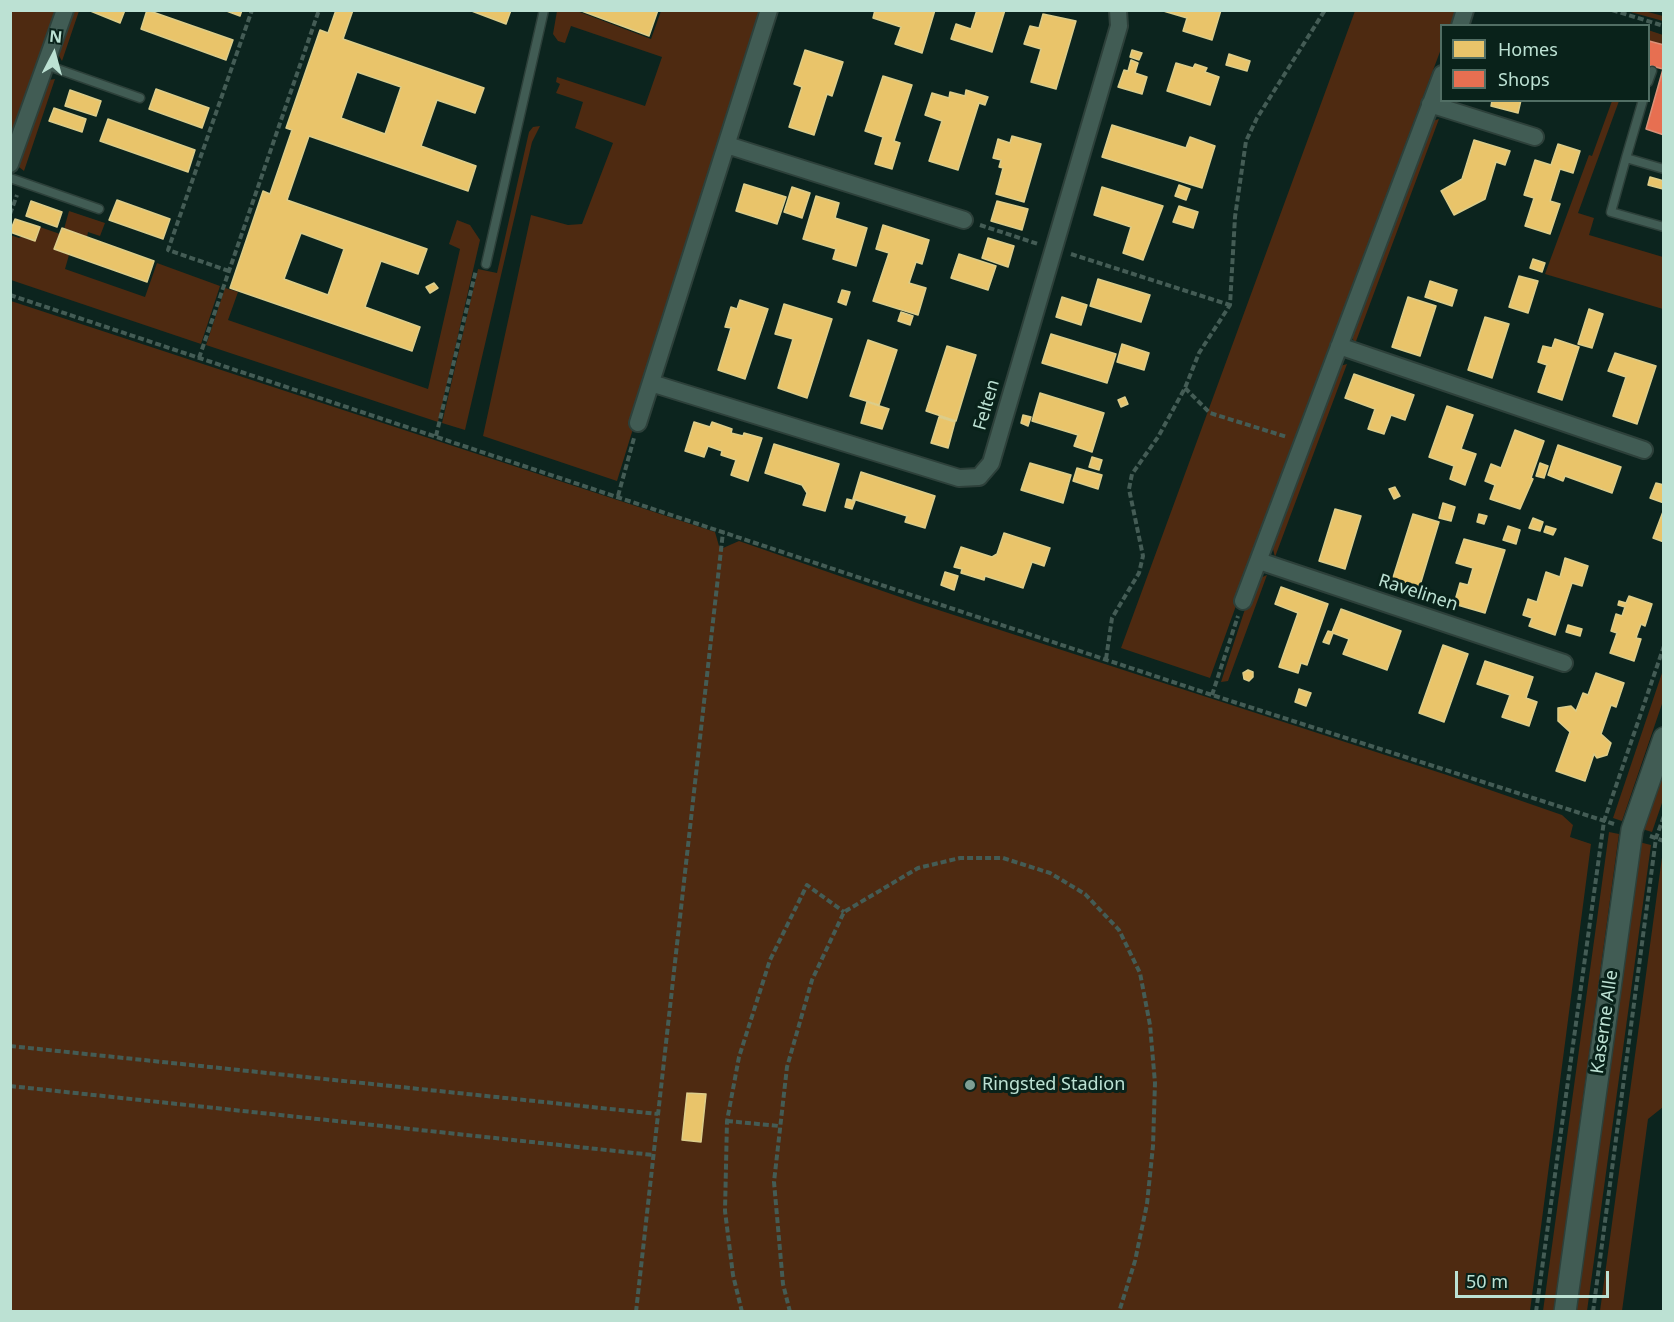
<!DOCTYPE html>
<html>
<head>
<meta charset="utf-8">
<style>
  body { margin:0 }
  #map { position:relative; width:1674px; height:1322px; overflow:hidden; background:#0c241e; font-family:"Noto Sans",sans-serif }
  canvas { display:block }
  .frame { position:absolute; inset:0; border:12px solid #bce1d3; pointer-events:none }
  .legend { position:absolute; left:1440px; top:24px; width:210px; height:78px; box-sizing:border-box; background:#09221a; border:2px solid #516e64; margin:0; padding:8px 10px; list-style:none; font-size:18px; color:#bce1d3 }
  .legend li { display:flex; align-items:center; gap:12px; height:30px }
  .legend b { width:30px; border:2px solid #516e64 }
  .north { position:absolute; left:24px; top:24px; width:60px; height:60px; -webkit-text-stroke:4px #09221a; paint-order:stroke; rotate:6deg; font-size:16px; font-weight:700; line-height:24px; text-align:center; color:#bce1d3 }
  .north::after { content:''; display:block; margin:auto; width:21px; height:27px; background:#bce1d3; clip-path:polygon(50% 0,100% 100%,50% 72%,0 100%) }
  .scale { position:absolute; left:1455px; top:1271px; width:154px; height:27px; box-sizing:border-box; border:3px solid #bce1d3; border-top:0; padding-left:8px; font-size:18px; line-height:21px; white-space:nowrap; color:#bce1d3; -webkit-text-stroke:4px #09221a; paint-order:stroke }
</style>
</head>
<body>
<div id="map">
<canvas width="1674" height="1322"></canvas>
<div class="frame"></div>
<ul class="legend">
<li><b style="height:16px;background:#e9c46a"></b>Homes</li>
<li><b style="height:16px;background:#e76f51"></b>Shops</li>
</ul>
<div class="north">N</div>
<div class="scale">50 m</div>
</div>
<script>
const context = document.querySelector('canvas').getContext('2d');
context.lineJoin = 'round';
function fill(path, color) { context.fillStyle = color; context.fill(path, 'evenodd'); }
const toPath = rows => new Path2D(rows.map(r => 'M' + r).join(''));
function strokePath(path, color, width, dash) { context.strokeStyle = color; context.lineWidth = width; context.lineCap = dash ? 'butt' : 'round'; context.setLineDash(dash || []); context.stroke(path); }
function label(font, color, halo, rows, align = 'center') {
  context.font = font + ' "Noto Sans",sans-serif'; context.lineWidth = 6; context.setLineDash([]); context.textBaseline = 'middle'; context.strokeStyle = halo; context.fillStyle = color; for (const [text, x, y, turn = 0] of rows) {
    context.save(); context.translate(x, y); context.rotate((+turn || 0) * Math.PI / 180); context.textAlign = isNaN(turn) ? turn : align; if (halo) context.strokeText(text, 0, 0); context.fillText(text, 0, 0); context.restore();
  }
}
fill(toPath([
  [11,11,56,11,11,140],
  [74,11,79,11,62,61,58,54],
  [557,11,577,11,651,39,661,11,761,11,617,481,483,436,531,215,568,225,582,224,613,143,575,128,583,102,556,93,560,84,556,82,557,77,645,106,662,57,571,26,565,43,558,41,553,34],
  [1355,11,1456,11,1451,25,1442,26,1441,49,1234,601,1237,603,1210,678,1121,648],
  [1627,11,1644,11,1663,16,1663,21],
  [1648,30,1663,35,1663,45,1649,42,1649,44],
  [55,79,24,171,19,167,49,80],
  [1612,101,1619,101,1578,213,1594,218,1589,235,1663,257,1663,309,1545,274,1589,155,1592,156],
  [1439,119,1355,344,1351,335,1432,121],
  [540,126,532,142,465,430,442,423,478,269,497,273,529,132,533,127],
  [69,211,105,223,100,236,88,232,87,237,64,229],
  [457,220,470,225,480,240,438,422,206,345,225,288,238,292,228,320,428,389,460,249,449,244],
  [40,227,60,234,54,249,69,255,65,269,145,297,157,263,220,286,201,344,11,280,10,235,19,238],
  [11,301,715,532,719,546,723,548,739,541,920,604,1447,775,1562,815,1573,825,1570,837,1591,844,1530,1311,11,1311],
  [1347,364,1275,557,1272,545,1340,366],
  [1267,575,1228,681,1221,682,1246,606,1250,606,1260,578],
  [1663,670,1663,701,1622,821,1613,818],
  [1663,767,1663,800,1652,832,1642,829],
  [1609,832,1619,834,1554,1311,1543,1311],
  [1639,842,1651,845,1587,1311,1576,1312],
  [1663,850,1663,1107,1648,1119,1622,1311,1600,1311]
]), '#4e2a11');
const homes = toPath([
  [88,10,125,10,120,23,88,10],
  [147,10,233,40,226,60,141,29,147,10],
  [224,10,242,10,240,16,224,10],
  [336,10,353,10,343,39,484,88,475,113,437,100,421,146,476,166,468,191,309,136,287,200,427,249,418,274,381,261,365,307,420,327,412,351,230,288,263,191,270,194,292,130,286,128,320,30,328,33,336,10],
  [357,72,401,87,385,134,341,118,357,72],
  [301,233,344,249,328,295,284,279,301,233],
  [469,10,511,10,506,24,469,10],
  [579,10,658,10,649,36,579,10],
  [875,10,935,10,922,53,895,44,901,27,873,18,875,10],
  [977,10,1005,10,992,52,951,39,956,24,971,29,977,10],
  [1160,10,1221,10,1212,40,1183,31,1187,18,1160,10],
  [1043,14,1076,21,1056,89,1031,82,1041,49,1024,44,1030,26,1039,28,1043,14],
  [805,50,843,62,832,96,827,94,814,135,789,127,802,87,794,84,805,50],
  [1132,50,1142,53,1139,60,1130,57,1132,50],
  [1229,54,1250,61,1247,71,1226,65,1229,54],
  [1131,60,1138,63,1135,73,1147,77,1142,94,1118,87,1124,70,1128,71,1131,60],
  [1176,63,1193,68,1195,64,1207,68,1205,72,1219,77,1210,105,1167,91,1176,63],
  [883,76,912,85,894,141,900,143,892,169,875,164,883,137,865,131,883,76],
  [156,89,209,108,202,128,149,109,156,89],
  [70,90,101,101,96,116,65,106,70,90],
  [966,90,988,97,985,105,979,103,958,170,929,161,942,121,925,115,932,93,949,98,950,92,965,96,966,90],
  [1492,100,1521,100,1518,113,1491,106,1492,100],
  [54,108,86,119,82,132,49,121,54,108],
  [108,119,195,150,188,172,100,141,108,119],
  [1112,125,1186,148,1190,137,1215,146,1202,188,1102,157,1112,125],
  [1012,136,1041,144,1024,202,996,194,1003,168,999,167,1001,160,993,158,998,139,1010,143,1012,136],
  [1474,140,1510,151,1505,165,1496,162,1485,199,1454,215,1441,191,1462,179,1474,140],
  [1558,144,1580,151,1573,173,1560,169,1550,201,1560,204,1550,234,1525,226,1534,198,1524,195,1535,160,1551,165,1558,144],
  [1650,177,1664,181,1663,189,1648,185,1650,177],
  [744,184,786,197,777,224,736,211,744,184],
  [1179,185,1190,189,1186,200,1175,196,1179,185],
  [792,187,810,193,802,218,784,212,792,187],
  [1102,187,1163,206,1143,260,1123,253,1131,227,1094,215,1102,187],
  [816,196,839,203,835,218,867,228,856,266,833,259,836,249,803,239,816,196],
  [117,200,170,219,163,239,109,220,117,200],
  [31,201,62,212,57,227,26,216,31,201],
  [997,201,1028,209,1022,230,991,221,997,201],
  [1179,206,1198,212,1193,228,1173,222,1179,206],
  [15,219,40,227,35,241,10,232,15,219],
  [883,225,929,240,922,264,916,262,909,283,926,288,918,315,873,301,889,253,876,249,883,225],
  [62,228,154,261,147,282,54,249,62,228],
  [988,238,1014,246,1008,267,982,258,988,238],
  [959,254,996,266,988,290,951,278,959,254],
  [1533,259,1545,263,1542,272,1530,268,1533,259],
  [1519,276,1538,281,1528,313,1509,307,1519,276],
  [1098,279,1150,295,1141,322,1090,306,1098,279],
  [1430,281,1457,290,1452,306,1425,297,1430,281],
  [434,283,438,288,430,293,426,287,434,283],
  [842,290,850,292,846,305,838,302,842,290],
  [1062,297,1087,305,1081,325,1056,317,1062,297],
  [1408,297,1436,306,1420,356,1392,347,1408,297],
  [740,300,768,309,745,379,718,370,731,328,725,327,731,307,737,309,740,300],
  [784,304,832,319,807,398,778,388,793,339,775,334,784,304],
  [1589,309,1603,314,1592,348,1578,344,1589,309],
  [901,312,913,316,910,325,898,321,901,312],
  [1485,317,1509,324,1492,378,1468,370,1485,317],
  [1051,334,1116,354,1107,383,1042,363,1051,334],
  [1555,339,1579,347,1562,400,1538,392,1547,365,1538,362,1543,346,1552,348,1555,339],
  [868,340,897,350,879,405,850,396,868,340],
  [1122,344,1149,353,1144,370,1117,362,1122,344],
  [947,346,976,355,956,421,926,411,947,346],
  [1615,353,1656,366,1637,424,1613,416,1626,377,1608,371,1615,353],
  [1354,374,1414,395,1405,420,1391,415,1384,434,1368,429,1375,409,1345,398,1354,374],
  [1040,393,1104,413,1092,452,1074,446,1078,435,1032,421,1040,393],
  [1125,397,1128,404,1121,407,1118,400,1125,397],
  [867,402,889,409,882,429,861,423,867,402],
  [1447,406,1473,415,1461,449,1476,454,1465,485,1450,479,1454,466,1429,457,1447,406],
  [1023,415,1031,417,1028,426,1021,423,1023,415],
  [939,417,955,422,948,448,931,443,939,417],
  [694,422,710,427,712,422,732,429,731,433,743,436,744,433,762,438,748,481,731,475,736,460,721,455,722,451,708,446,704,457,685,451,694,422],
  [1515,430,1544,441,1531,478,1533,479,1520,509,1490,499,1495,485,1485,481,1491,464,1501,468,1515,430],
  [774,444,839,464,825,511,803,505,807,493,802,485,765,473,774,444],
  [1558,445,1621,467,1612,493,1565,476,1563,481,1548,475,1558,445],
  [1092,457,1102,460,1099,470,1089,467,1092,457],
  [1030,463,1071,475,1063,503,1021,490,1030,463],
  [1540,463,1548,466,1544,478,1536,476,1540,463],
  [1077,468,1102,475,1098,489,1073,481,1077,468],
  [861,472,935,496,925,528,905,522,907,516,853,499,861,472],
  [1656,483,1664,485,1664,503,1650,498,1656,483],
  [1395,487,1400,496,1394,499,1389,489,1395,487],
  [847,499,855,501,852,509,845,507,847,499],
  [1443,503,1455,507,1451,521,1439,518,1443,503],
  [1335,509,1361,516,1345,569,1319,561,1335,509],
  [1664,509,1664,542,1653,538,1664,509],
  [1413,514,1439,522,1418,592,1391,584,1413,514],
  [1479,514,1487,516,1484,524,1477,522,1479,514],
  [1533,518,1543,522,1540,531,1529,528,1533,518],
  [1508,526,1520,530,1516,544,1503,540,1508,526],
  [1546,526,1556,529,1553,535,1544,532,1546,526],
  [1004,533,1050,548,1044,566,1032,562,1023,588,985,576,984,580,961,573,962,569,954,567,961,547,992,557,997,554,1004,533],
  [1464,539,1505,550,1485,613,1454,604,1460,583,1468,585,1473,568,1456,563,1464,539],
  [1565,558,1588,566,1582,586,1572,583,1555,635,1529,626,1532,618,1523,615,1528,599,1537,602,1546,572,1560,577,1565,558],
  [945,572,958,576,954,590,941,585,945,572],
  [1281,587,1328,604,1307,665,1301,663,1298,673,1279,667,1298,613,1275,604,1281,587],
  [1629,596,1652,604,1645,626,1641,624,1636,638,1641,639,1634,661,1610,653,1617,633,1611,631,1616,614,1622,616,1625,607,1618,605,1619,601,1626,603,1629,596],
  [1341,609,1401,631,1387,670,1343,654,1349,639,1333,633,1329,644,1323,642,1328,631,1332,632,1341,609],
  [1568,625,1582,629,1580,636,1566,632,1568,625],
  [1443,645,1468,654,1444,722,1419,713,1443,645],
  [1485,661,1533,677,1526,698,1537,702,1529,726,1502,717,1510,695,1477,684,1485,661],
  [1248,670,1253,672,1253,677,1249,681,1244,679,1243,673,1248,670],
  [1596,673,1624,683,1616,707,1611,705,1601,734,1611,743,1607,755,1597,758,1594,754,1585,781,1556,771,1570,732,1558,721,1558,708,1571,706,1576,711,1583,693,1588,695,1596,673],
  [1299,689,1311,693,1306,706,1295,702,1299,689],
  [687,1093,706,1094,701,1142,682,1140,687,1093]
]);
fill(homes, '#e9c46a');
strokePath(homes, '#dccd8a', 1.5);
const shops = toPath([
  [1649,41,1664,45,1664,135,1646,129,1663,69,1648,65,1649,41]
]);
fill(shops, '#e76f51');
strokePath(shops, '#da9178', 1.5);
const service = toPath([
  [46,65,140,98],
  [1648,82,1652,71],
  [1626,158,1643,100],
  [1664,169,1626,158,1611,212,1664,227],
  [10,178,99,209],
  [486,264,544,10]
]);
const minor = toPath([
  [1460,26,1465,10],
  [1430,104,1535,137],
  [727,145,964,220],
  [10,164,65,10],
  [1339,346,1644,450],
  [651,383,959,478,979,477,991,463,1119,26,1118,10],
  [638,423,769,10],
  [1259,561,1564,663],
  [1243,601,1442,74]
]);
const tertiary = toPath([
  [1565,1312,1632,830,1664,738]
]);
strokePath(service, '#2d403a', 11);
strokePath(minor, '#2d403a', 20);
strokePath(tertiary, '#2d403a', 24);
strokePath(toPath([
  [1612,10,1664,26],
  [10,214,17,195],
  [980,225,1038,244],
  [1071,254,1230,305],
  [229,271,168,250,252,10],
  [10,295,1212,695,1614,824],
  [199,358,319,10],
  [1185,388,1210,413,1287,437],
  [436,436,476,270],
  [618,496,634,438],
  [1106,659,1112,618,1139,573,1143,556,1129,489,1132,474,1158,437,1185,388,1199,353,1230,305,1235,217,1246,141,1257,118,1325,10],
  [1212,695,1238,616],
  [1650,836,1664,841],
  [10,1046,658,1114],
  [10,1086,653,1155],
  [727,1121,779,1126],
  [636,1312,723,532],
  [742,1312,733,1275,725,1211,727,1121,739,1057,770,960,807,885,844,912],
  [790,1312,783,1284,774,1182,787,1067,812,980,844,912,918,868,960,858,1003,858,1050,873,1085,894,1119,930,1140,973,1150,1025,1155,1083,1153,1146,1147,1204,1135,1261,1119,1312],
  [1536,1312,1604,821,1664,646],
  [1593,1312,1656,838,1664,816]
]), '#445c55', 4, [6, 3]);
strokePath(service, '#415c54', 8);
strokePath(minor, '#415c54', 16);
strokePath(tertiary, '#415c54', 21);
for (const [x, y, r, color] of [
  [970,1085,6,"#7e9f94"]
]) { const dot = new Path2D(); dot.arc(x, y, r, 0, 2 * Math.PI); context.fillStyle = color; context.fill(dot); strokePath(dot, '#09221a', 2); }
label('18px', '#bce1d3', '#09221a', [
  ["Felten",987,405,-74],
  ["Ravelinen",1418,593,18],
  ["Kaserne Alle",1605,1022,-82]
]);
label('18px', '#bce1d3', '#09221a', [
  ["Ringsted Stadion",982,1085]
], 'left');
</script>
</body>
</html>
